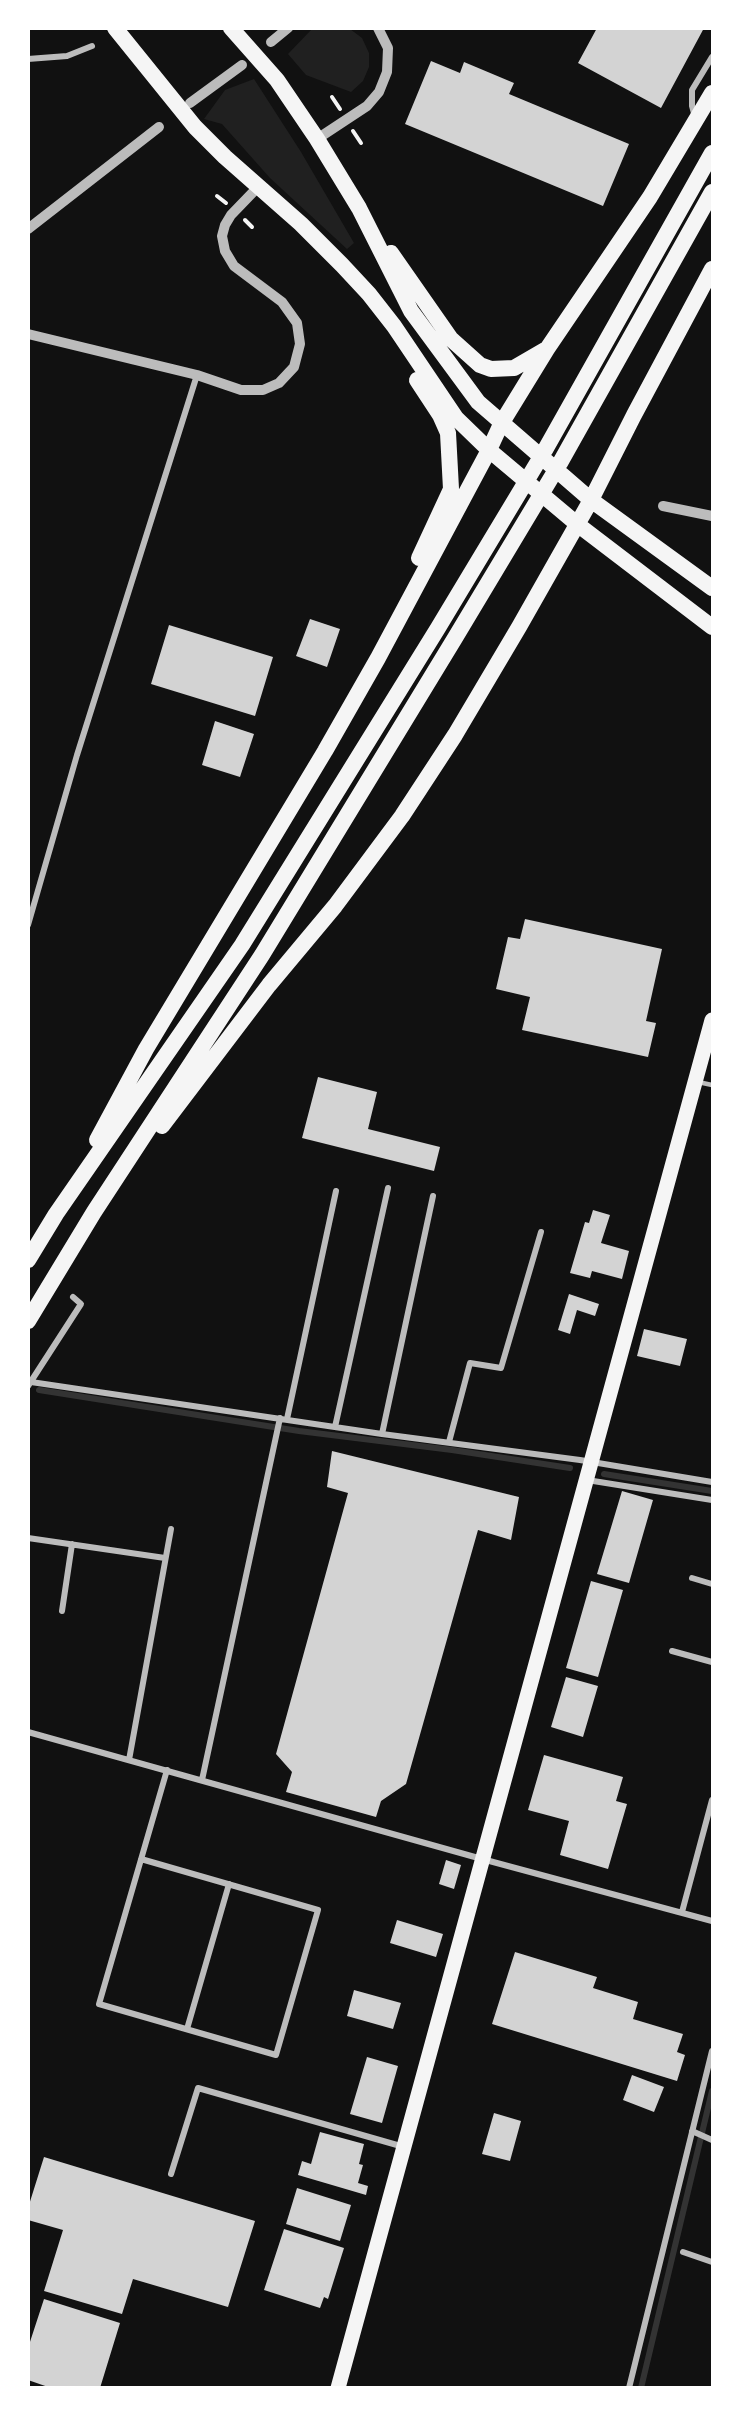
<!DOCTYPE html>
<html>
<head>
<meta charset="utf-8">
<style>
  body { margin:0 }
  #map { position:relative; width:741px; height:2416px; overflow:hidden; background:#111; font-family:Bitter,serif }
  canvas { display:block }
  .frame { position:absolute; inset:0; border:30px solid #fff; pointer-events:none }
</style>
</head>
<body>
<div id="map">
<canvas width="741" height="2416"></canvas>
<div class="frame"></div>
</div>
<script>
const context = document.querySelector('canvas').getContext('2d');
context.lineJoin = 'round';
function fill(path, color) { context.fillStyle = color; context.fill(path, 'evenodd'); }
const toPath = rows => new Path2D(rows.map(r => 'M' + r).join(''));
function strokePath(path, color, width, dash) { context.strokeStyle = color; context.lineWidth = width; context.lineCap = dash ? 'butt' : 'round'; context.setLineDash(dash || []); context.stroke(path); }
fill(toPath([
  [312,29,350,29,362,38,369,53,369,67,363,81,351,92,306,75,288,54],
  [254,79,301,152,354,243,347,249,270,178,222,124,204,119,225,90]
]), '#202020');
strokePath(toPath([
  [39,1390,299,1431,452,1450,570,1468],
  [604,1474,712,1491],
  [641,2388,712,2091]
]), '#333', 6);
fill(toPath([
  [597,28,704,28,661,108,578,63],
  [431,61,460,73,464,62,514,83,509,94,629,144,603,206,405,124],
  [310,619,340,629,327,667,296,656],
  [169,625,273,657,255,716,151,684],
  [215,721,254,734,240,777,202,765],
  [525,919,662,949,646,1021,656,1023,648,1057,522,1030,530,997,496,989,508,937,520,939],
  [318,1077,377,1092,368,1129,440,1147,434,1171,302,1138],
  [593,1210,610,1215,601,1243,629,1251,622,1279,592,1271,590,1278,570,1273,585,1222,589,1223],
  [569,1294,599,1304,595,1316,577,1310,570,1334,558,1330],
  [644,1329,687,1339,680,1366,637,1356],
  [332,1451,519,1497,511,1540,478,1530,406,1784,381,1801,376,1817,286,1792,292,1772,276,1754,348,1493,327,1487],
  [622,1491,653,1500,629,1583,597,1574],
  [591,1581,623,1590,598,1677,566,1668],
  [566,1677,598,1686,583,1737,551,1727],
  [544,1755,623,1777,616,1801,627,1804,608,1869,560,1855,569,1821,528,1810],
  [446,1860,461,1865,454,1889,439,1884],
  [397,1920,443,1934,436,1957,390,1943],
  [515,1952,597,1977,593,1988,638,2002,633,2019,683,2034,677,2052,685,2055,677,2081,492,2024],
  [354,1990,401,2003,393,2029,347,2016],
  [367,2057,398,2066,382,2123,350,2114],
  [632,2075,664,2087,654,2112,623,2100],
  [494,2113,521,2121,510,2161,482,2154],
  [320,2132,364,2144,359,2164,363,2165,358,2183,368,2186,366,2195,298,2175,302,2161,311,2164],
  [44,2157,255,2221,228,2307,133,2279,122,2314,44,2291,63,2230,28,2220,28,2208],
  [297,2188,351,2205,340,2241,286,2224],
  [284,2229,344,2248,328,2299,324,2297,320,2308,264,2290],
  [44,2299,120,2323,100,2388,51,2388,28,2380,28,2348]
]), '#d3d3d3');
strokePath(toPath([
  [332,97,340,109],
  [353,131,361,143],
  [217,196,226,203],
  [245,220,252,227]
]), '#f5f5f5', 4);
strokePath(toPath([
  [698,1082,712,1085]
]), '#bcbcbc', 4.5);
strokePath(toPath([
  [28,59,67,56,92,46],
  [695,117,692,106,692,90,712,57],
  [28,925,77,755,197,375],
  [31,1382,382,1434,580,1460,712,1482],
  [28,1386,81,1304,73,1297],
  [287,1419,336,1191],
  [335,1427,388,1188],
  [382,1434,433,1196],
  [449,1442,470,1363,501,1368,541,1232],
  [587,1480,712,1500],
  [28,1538,165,1558],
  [692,1578,712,1584],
  [62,1611,72,1544],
  [672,1651,712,1662],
  [28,1732,482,1859,712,1921],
  [129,1760,171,1529],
  [202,1780,280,1418],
  [141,1859,318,1910,276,2055,99,2004,167,1770],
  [682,1912,712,1800],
  [187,2029,229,1884],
  [692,2131,712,2140],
  [171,2174,198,2088,404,2147],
  [683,2252,712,2262],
  [629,2388,712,2051]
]), '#bcbcbc', 6);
strokePath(toPath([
  [271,42,288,28],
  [190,103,242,65],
  [317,139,367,106,379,92,387,72,388,48,378,28],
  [28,229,159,127],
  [28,334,197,375,241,390,263,390,279,383,294,367,300,344,297,323,282,302,234,266,225,251,222,236,225,225,231,215,258,187],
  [663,506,712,516]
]), '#bcbcbc', 10);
strokePath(toPath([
  [338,2388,712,1020]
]), '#f5f5f5', 15);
strokePath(toPath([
  [115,28,195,127,225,157,301,224,342,265,369,294,394,326,456,418,489,450,577,524,712,627],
  [231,28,277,80,317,139,359,208,411,311,478,402,591,500,712,588],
  [391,253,451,339,480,365,491,369,514,368,545,350],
  [417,380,440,415,448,433,451,489,419,558],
  [162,1126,269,985,335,906,402,816,455,735,519,627,591,500,634,415,712,269],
  [97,1140,146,1049,325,751,378,658,489,450,501,424,547,349,650,197,712,93],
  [28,1260,56,1214,242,945,438,628,545,450,712,153],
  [28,1321,94,1212,262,955,455,638,560,463,712,192]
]), '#f5f5f5', 16);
</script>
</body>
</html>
